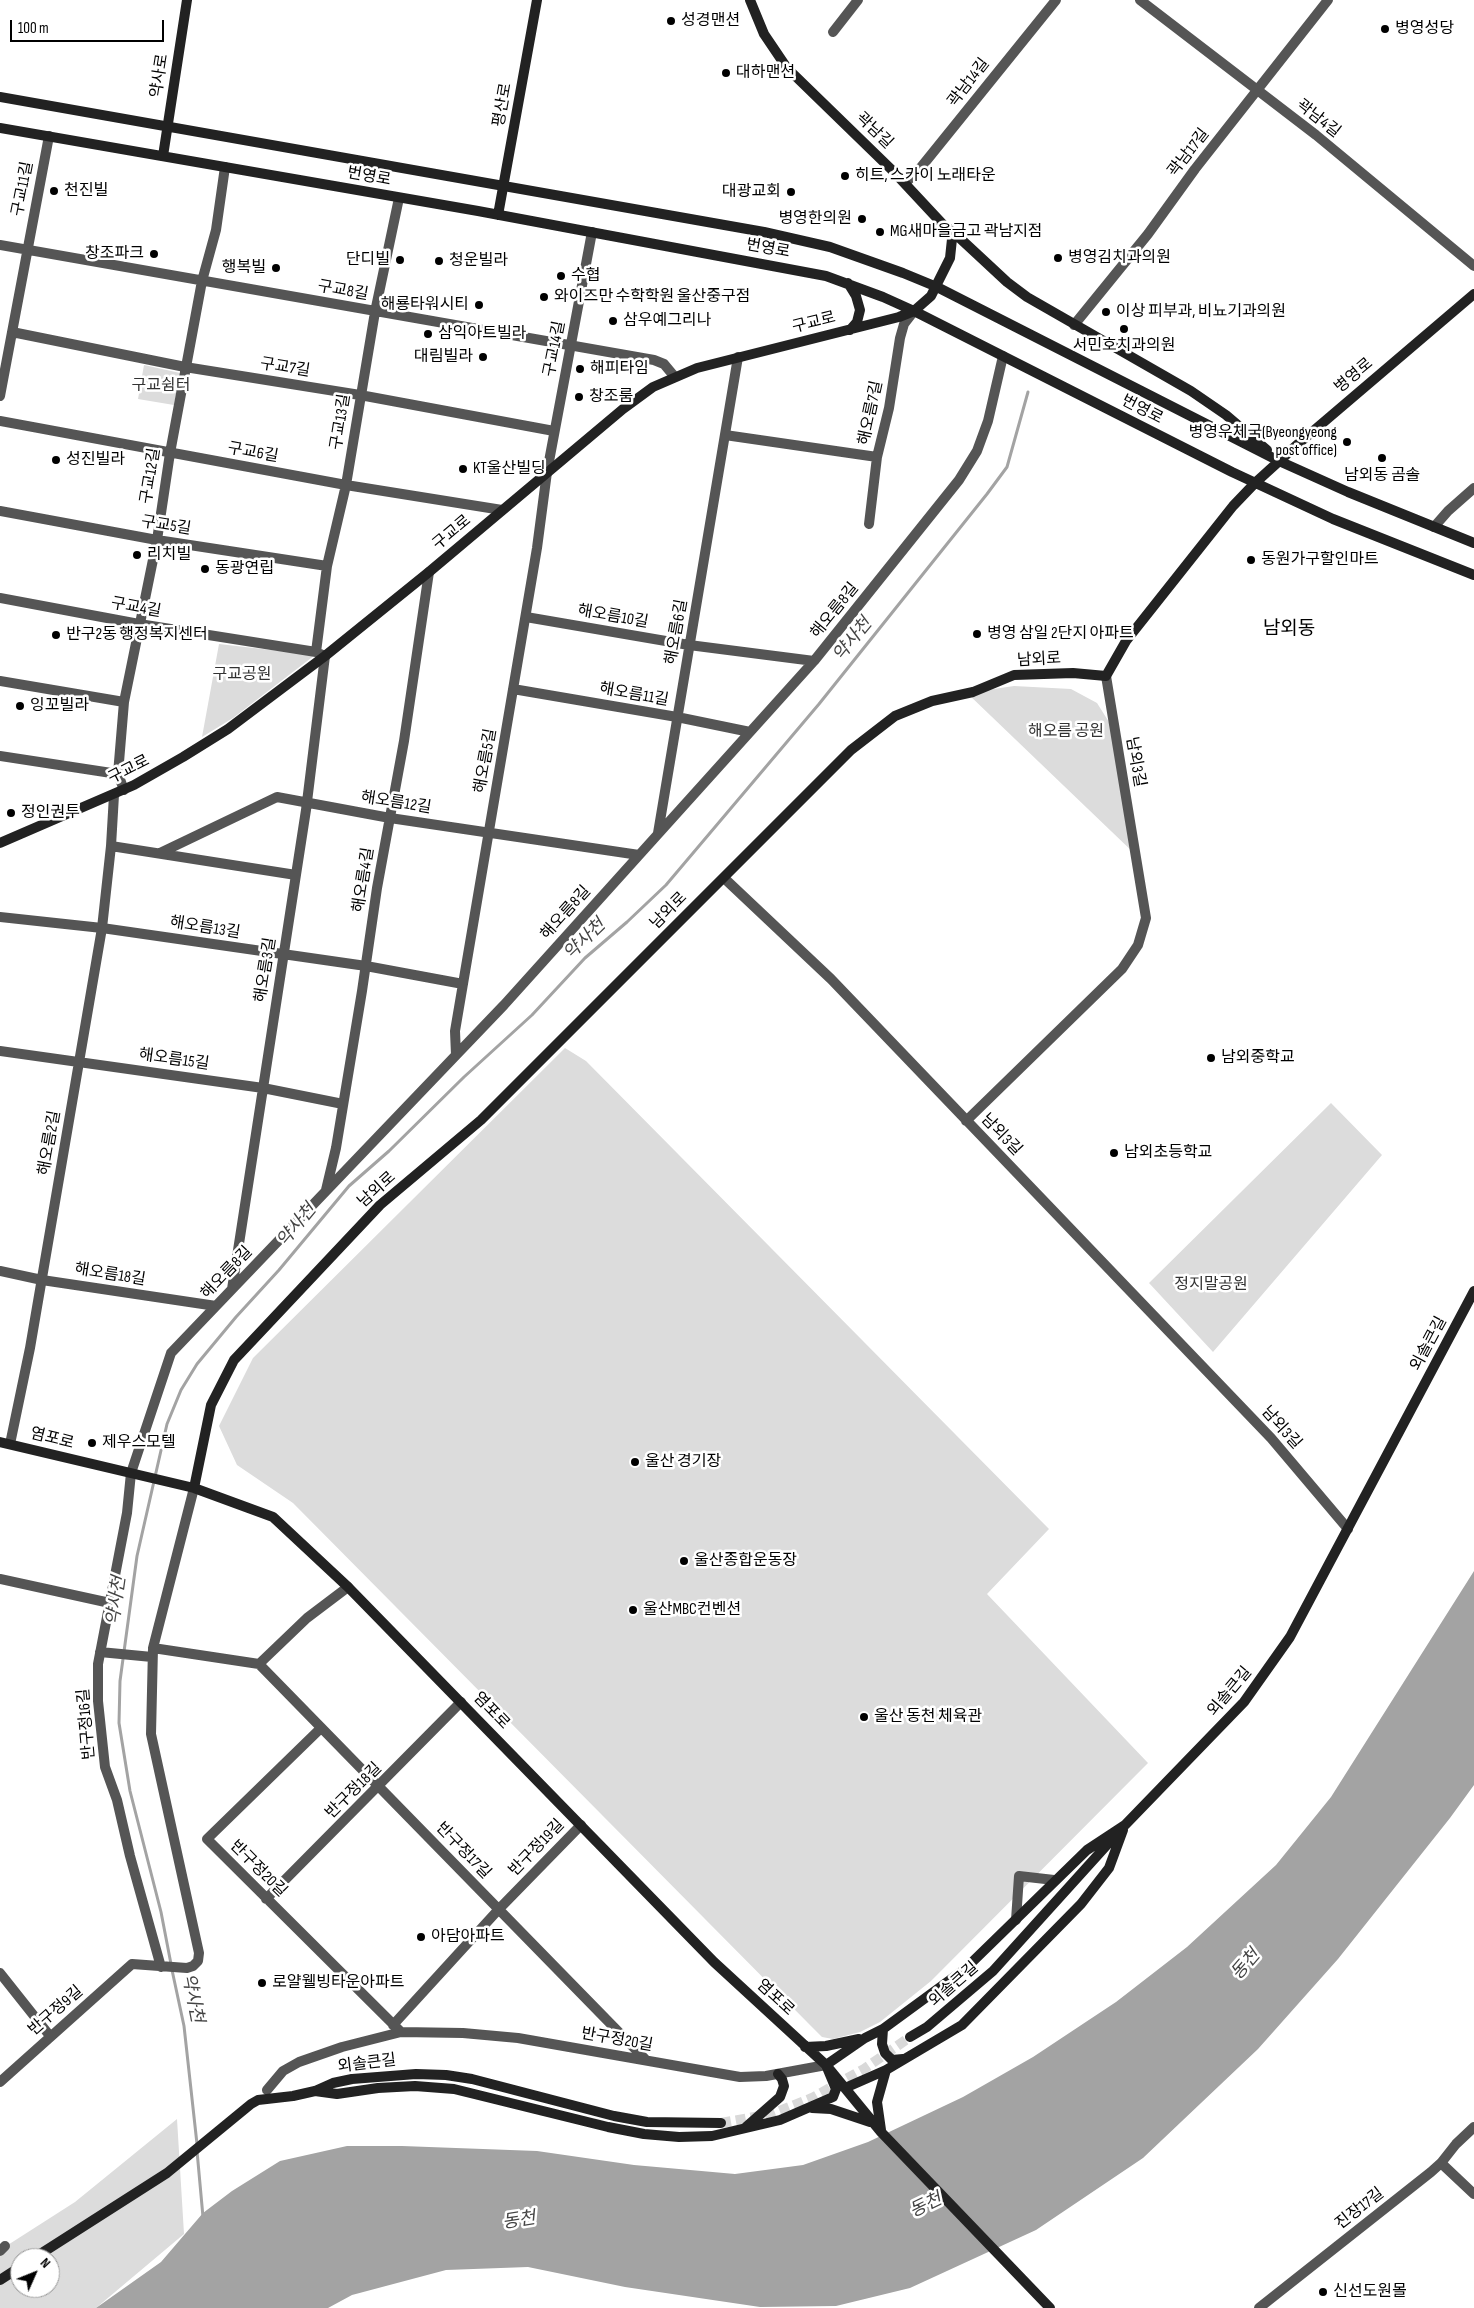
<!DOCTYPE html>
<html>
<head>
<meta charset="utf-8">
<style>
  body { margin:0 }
  #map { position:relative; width:1474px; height:2308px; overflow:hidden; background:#fff; font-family:"Sofia Sans Condensed",sans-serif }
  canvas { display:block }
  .north { position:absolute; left:10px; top:2248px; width:50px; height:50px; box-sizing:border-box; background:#fff; border:1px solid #999; border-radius:50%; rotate:46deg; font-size:14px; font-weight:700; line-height:20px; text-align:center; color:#000 }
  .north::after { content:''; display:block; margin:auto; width:18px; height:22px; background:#000; clip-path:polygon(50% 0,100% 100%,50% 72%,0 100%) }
  .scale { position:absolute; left:10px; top:20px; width:154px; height:22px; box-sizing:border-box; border:2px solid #000; border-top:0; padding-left:6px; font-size:15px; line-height:18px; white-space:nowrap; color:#000; -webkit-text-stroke:4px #fff; paint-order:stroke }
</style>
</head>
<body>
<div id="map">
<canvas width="1474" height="2308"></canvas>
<div class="north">N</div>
<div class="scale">100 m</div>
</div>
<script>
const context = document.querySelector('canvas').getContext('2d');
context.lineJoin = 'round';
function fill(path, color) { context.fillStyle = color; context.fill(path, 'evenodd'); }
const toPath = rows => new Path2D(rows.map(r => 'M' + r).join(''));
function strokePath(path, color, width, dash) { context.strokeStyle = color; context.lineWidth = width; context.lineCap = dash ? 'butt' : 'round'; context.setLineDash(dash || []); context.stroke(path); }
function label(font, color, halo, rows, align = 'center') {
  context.font = font + ' "Sofia Sans Condensed","Noto Sans KR",sans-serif'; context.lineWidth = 5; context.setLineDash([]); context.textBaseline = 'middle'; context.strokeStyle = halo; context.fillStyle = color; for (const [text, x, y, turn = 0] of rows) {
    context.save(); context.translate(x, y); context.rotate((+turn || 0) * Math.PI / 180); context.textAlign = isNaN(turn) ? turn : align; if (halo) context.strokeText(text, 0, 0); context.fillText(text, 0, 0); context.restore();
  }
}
fill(toPath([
  [144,365,180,373,174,405,138,399],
  [219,644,315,655,233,718,202,737],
  [1014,686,1071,689,1097,703,1114,730,1136,855,967,693],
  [565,1048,586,1061,1049,1529,987,1594,1148,1763,931,1981,880,2022,860,2032,833,2039,822,2037,808,2023,293,1503,237,1465,219,1426,253,1358],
  [1331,1103,1382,1155,1213,1352,1149,1283],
  [177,2119,184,2234,96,2308,0,2308,0,2250,75,2202],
  [20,2258,50,2258,50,2288,20,2288]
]), '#dcdcdc');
fill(toPath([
  [1474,1571,1474,1785,1450,1818,1338,1959,1258,2049,1143,2158,1036,2230,910,2288,836,2306,760,2307,625,2287,528,2267,446,2270,352,2295,328,2308,96,2308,161,2262,203,2213,232,2191,280,2161,347,2146,402,2146,537,2151,634,2165,735,2174,803,2165,868,2142,963,2097,1033,2057,1116,2002,1187,1947,1276,1865,1331,1797]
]), '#a3a3a3');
strokePath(toPath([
  [171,1964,161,1912,130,1791,119,1723,120,1681,137,1556,167,1424,181,1390,197,1364,236,1317,279,1270,349,1186,389,1151,464,1077,532,1015,585,958,627,922,666,885,819,704,987,494,1007,467,1028,392],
  [172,1970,184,2026,197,2144],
  [197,2151,203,2217]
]), '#a3a3a3', 3);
strokePath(toPath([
  [721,2123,772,2114,812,2098,864,2069,910,2037]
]), '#d9d9d9', 10, [10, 5]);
strokePath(toPath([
  [1140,0,1316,135,1474,266],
  [833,32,858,0],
  [905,183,918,171,1056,0],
  [0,245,654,360,664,364,674,376],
  [1074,325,1148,234,1195,169,1328,0],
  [12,332,185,367,360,395,554,431],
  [0,396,49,136],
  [0,421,346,485,502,510],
  [725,435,877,457],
  [0,511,157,540,327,566],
  [869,524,877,457,889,408,900,338,904,324,914,311],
  [1434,527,1448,511,1474,488],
  [0,598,139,624,316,652,325,656,306,810,232,1289],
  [526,617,689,645,814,661],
  [316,652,327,566,346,485,375,312,399,198],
  [0,681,124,702],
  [513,689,677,717,750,732],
  [0,756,118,774],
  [124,790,118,774,124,702,157,540,170,453,202,281,216,230,225,167],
  [658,833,738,357],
  [111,846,296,875],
  [160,853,277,797,390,818,639,855],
  [724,878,831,979,1271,1438,1348,1529],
  [0,917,102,928,366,966,463,984],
  [0,1051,263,1088,343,1104],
  [456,1055,455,1031,537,548,547,472,592,232],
  [966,1121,1122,969,1138,945,1146,918,1106,676],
  [326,1190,336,1148,362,991,377,888,404,741,429,572],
  [0,1271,42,1280,216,1306],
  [10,1444,30,1348,102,928,111,846,114,795],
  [0,1579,110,1603],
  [153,1648,259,1664,307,1618,348,1587],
  [100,1652,152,1657],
  [259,1664,645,2059],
  [321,1728,207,1839,401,2032],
  [266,1899,461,1702],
  [1016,1920,1019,1876,1054,1880],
  [161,1967,130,1856,117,1800,105,1767,98,1701,98,1664,127,1513,131,1473,171,1353,504,1005,814,661,959,480,977,451,988,421,1003,356],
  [0,1973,50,2036],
  [393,2025,499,1909,581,1825],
  [0,2082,132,1964,187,1968,193,1966,198,1961,199,1953,151,1734,153,1648,194,1488],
  [267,2090,283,2071,299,2062,342,2047,401,2032,463,2033,518,2038,740,2077,766,2076,826,2065],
  [1441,2163,1474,2194],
  [0,2251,5,2246],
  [1259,2308,1431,2172,1441,2163,1456,2144,1474,2127]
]), '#555', 10);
strokePath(toPath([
  [0,97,764,232,830,247,903,273,937,287,1279,461,1348,492,1474,543],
  [0,128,478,211,826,276,883,297,914,311,1232,472,1333,519,1474,575],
  [163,156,187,0],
  [498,215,537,0],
  [950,229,1007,282,1027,297,1191,391,1226,415,1267,450],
  [848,283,856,296,860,310,857,322,850,330],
  [0,843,134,785,183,757,228,729,325,656,429,572,623,409,653,387,697,368,899,317,914,311,931,296,950,258,952,239,949,231,894,172,787,68,764,34,750,0],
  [0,1442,194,1488,273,1517,348,1587,714,1962,826,2065,881,2132,1050,2308],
  [194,1488,211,1405,234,1360,380,1205,481,1120,851,750,895,716,932,701,973,692,1014,675,1073,673,1106,676,1126,641,1233,506,1255,483,1298,444,1474,294],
  [883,2029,882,2044,885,2053,892,2060,903,2059],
  [910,2037,927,2027,993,1971,1125,1825,1244,1702,1290,1637,1474,1291],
  [805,2047,826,2046,859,2039],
  [845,2088,886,2070],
  [315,2091,337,2094,378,2088,415,2086,454,2089,608,2127,644,2134,679,2137,712,2136,780,2120,833,2097,836,2089,826,2065,865,2038,883,2029,965,1969,1087,1850,1125,1825],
  [812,2108,831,2109,870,2122],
  [746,2127,780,2097,784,2086,782,2079,778,2074],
  [881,2130,877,2102,886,2070,962,2025,1081,1904,1109,1868,1123,1830],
  [34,2258,167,2173,251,2104,258,2100,293,2096,315,2091,333,2083,352,2079,416,2074,446,2075,472,2079,614,2116,647,2122,721,2123],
  [0,2280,20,2267]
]), '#222', 10);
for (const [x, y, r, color] of [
  [671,21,5,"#000"],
  [1385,29,5,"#000"],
  [726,73,5,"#000"],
  [845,176,5,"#000"],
  [54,191,5,"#000"],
  [791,192,5,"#000"],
  [862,219,5,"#000"],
  [880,232,5,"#000"],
  [154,254,5,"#000"],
  [1058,258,5,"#000"],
  [400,260,5,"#000"],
  [439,261,5,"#000"],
  [276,268,5,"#000"],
  [561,276,5,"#000"],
  [544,297,5,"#000"],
  [479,305,5,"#000"],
  [1106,312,5,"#000"],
  [613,321,5,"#000"],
  [1124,329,5,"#000"],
  [428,334,5,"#000"],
  [483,357,5,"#000"],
  [580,369,5,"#000"],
  [579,397,5,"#000"],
  [1347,442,5,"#000"],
  [1382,458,5,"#000"],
  [56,460,5,"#000"],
  [463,469,5,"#000"],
  [137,555,5,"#000"],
  [1251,560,5,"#000"],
  [205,569,5,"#000"],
  [977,634,5,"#000"],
  [56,635,5,"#000"],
  [20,706,5,"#000"],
  [11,813,5,"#000"],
  [1211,1058,5,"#000"],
  [1114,1153,5,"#000"],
  [92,1443,5,"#000"],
  [635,1462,5,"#000"],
  [684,1561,5,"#000"],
  [633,1610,5,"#000"],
  [864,1717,5,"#000"],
  [421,1937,5,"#000"],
  [262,1983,5,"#000"],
  [1323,2292,5,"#000"]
]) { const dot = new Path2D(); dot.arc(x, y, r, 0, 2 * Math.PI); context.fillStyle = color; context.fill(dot); strokePath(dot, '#fff', 2); }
label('16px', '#000', '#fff', [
  ["성경맨션",681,21],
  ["병영성당",1395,29],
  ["대하맨션",736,73],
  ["히트, 스카이 노래타운",855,176],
  ["천진빌",64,191],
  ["대광교회",781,192,"right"],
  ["병영한의원",852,219,"right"],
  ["MG새마을금고 곽남지점",890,232],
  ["창조파크",144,254,"right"],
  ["병영김치과의원",1068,258],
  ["단디빌",390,260,"right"],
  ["청운빌라",449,261],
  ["행복빌",266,268,"right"],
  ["수협",571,276],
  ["와이즈만 수학학원 울산중구점",554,297],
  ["해룡타워시티",469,305,"right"],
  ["이상 피부과, 비뇨기과의원",1116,312],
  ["삼우예그리나",623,321],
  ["삼익아트빌라",438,334],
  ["서민호치과의원",1124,346,"center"],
  ["대림빌라",473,357,"right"],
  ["해피타임",590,369],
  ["창조룸",589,397],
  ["병영우체국(Byeongyeong",1337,433,"right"],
  ["post office)",1337,451,"right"],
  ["성진빌라",66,460],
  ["KT울산빌딩",473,469],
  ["남외동 곰솔",1382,476,"center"],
  ["리치빌",147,555],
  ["동원가구할인마트",1261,560],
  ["동광연립",215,569],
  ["병영 삼일 2단지 아파트",987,634],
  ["반구2동 행정복지센터",66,635],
  ["잉꼬빌라",30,706],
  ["정인권투",21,813],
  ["남외중학교",1221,1058],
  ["남외초등학교",1124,1153],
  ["제우스모텔",102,1443],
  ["울산 경기장",645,1462],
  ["울산종합운동장",694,1561],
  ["울산MBC컨벤션",643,1610],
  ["울산 동천 체육관",874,1717],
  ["아담아파트",431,1937],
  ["로얄웰빙타운아파트",272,1983],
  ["신선도원몰",1333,2292]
], 'left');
label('16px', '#000', '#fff', [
  ["약사로",160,76,-81],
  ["곽남14길",969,83,-52],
  ["평산로",503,105,-80],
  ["곽남4길",1318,119,38],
  ["곽남길",874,131,44],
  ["곽남17길",1189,153,-52],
  ["번영로",369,177,10],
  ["구교11길",23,189,-79],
  ["번영로",768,249,10],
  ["구교8길",343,291,10],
  ["구교로",814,323,-14],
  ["구교14길",555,349,-79],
  ["구교7길",285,368,9],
  ["병영로",1354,376,-40],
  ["번영로",1142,410,27],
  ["해오름7길",871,413,-78],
  ["구교13길",341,422,-81],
  ["구교6길",253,453,10],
  ["구교12길",151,476,-81],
  ["구교5길",166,526,9],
  ["구교로",452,533,-40],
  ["구교4길",136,608,10],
  ["해오름8길",835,611,-51],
  ["해오름10길",613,617,10],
  ["해오름6길",677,632,-80],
  ["남외로",1039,660,-3],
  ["해오름11길",634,695,10],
  ["해오름5길",486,761,-80],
  ["남외3길",1135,762,80],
  ["구교로",129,770,-27],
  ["해오름12길",396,803,9],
  ["해오름4길",364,880,-81],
  ["남외로",669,911,-45],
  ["해오름8길",566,913,-48],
  ["해오름13길",205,928,9],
  ["해오름3길",266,970,-81],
  ["해오름15길",174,1060,8],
  ["남외3길",1001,1135,46],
  ["해오름2길",50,1143,-80],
  ["남외로",377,1190,-42],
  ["해오름8길",227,1273,-46],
  ["해오름18길",110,1275,9],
  ["외솔큰길",1429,1344,-62],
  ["남외3길",1281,1428,48],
  ["염포로",52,1439,14],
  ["외솔큰길",1230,1692,-50],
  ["염포로",491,1711,46],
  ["반구정16길",87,1724,-95],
  ["반구정18길",354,1791,-45],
  ["반구정19길",537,1848,-46],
  ["반구정17길",463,1851,46],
  ["반구정20길",258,1869,45],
  ["외솔큰길",954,1985,-41],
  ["염포로",775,1998,43],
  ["반구정9길",56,2011,-41],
  ["반구정20길",617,2040,10],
  ["외솔큰길",367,2064,-7],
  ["진장17길",1360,2209,-38]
]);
label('16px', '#333', '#fff', [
  ["구교쉼터",161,386],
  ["구교공원",242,675],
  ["해오름 공원",1066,732],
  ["정지말공원",1211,1285]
]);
label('italic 18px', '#444', '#fff', [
  ["약사천",853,640,-51],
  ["약사천",585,940,-44],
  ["약사천",297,1226,-50],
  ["약사천",117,1601,-82],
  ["동천",1246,1965,-49],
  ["약사천",192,1998,79],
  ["동천",926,2206,-26],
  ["동천",519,2221,-9]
]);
label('19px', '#000', '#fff', [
  ["남외동",1289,629]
]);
</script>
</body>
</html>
